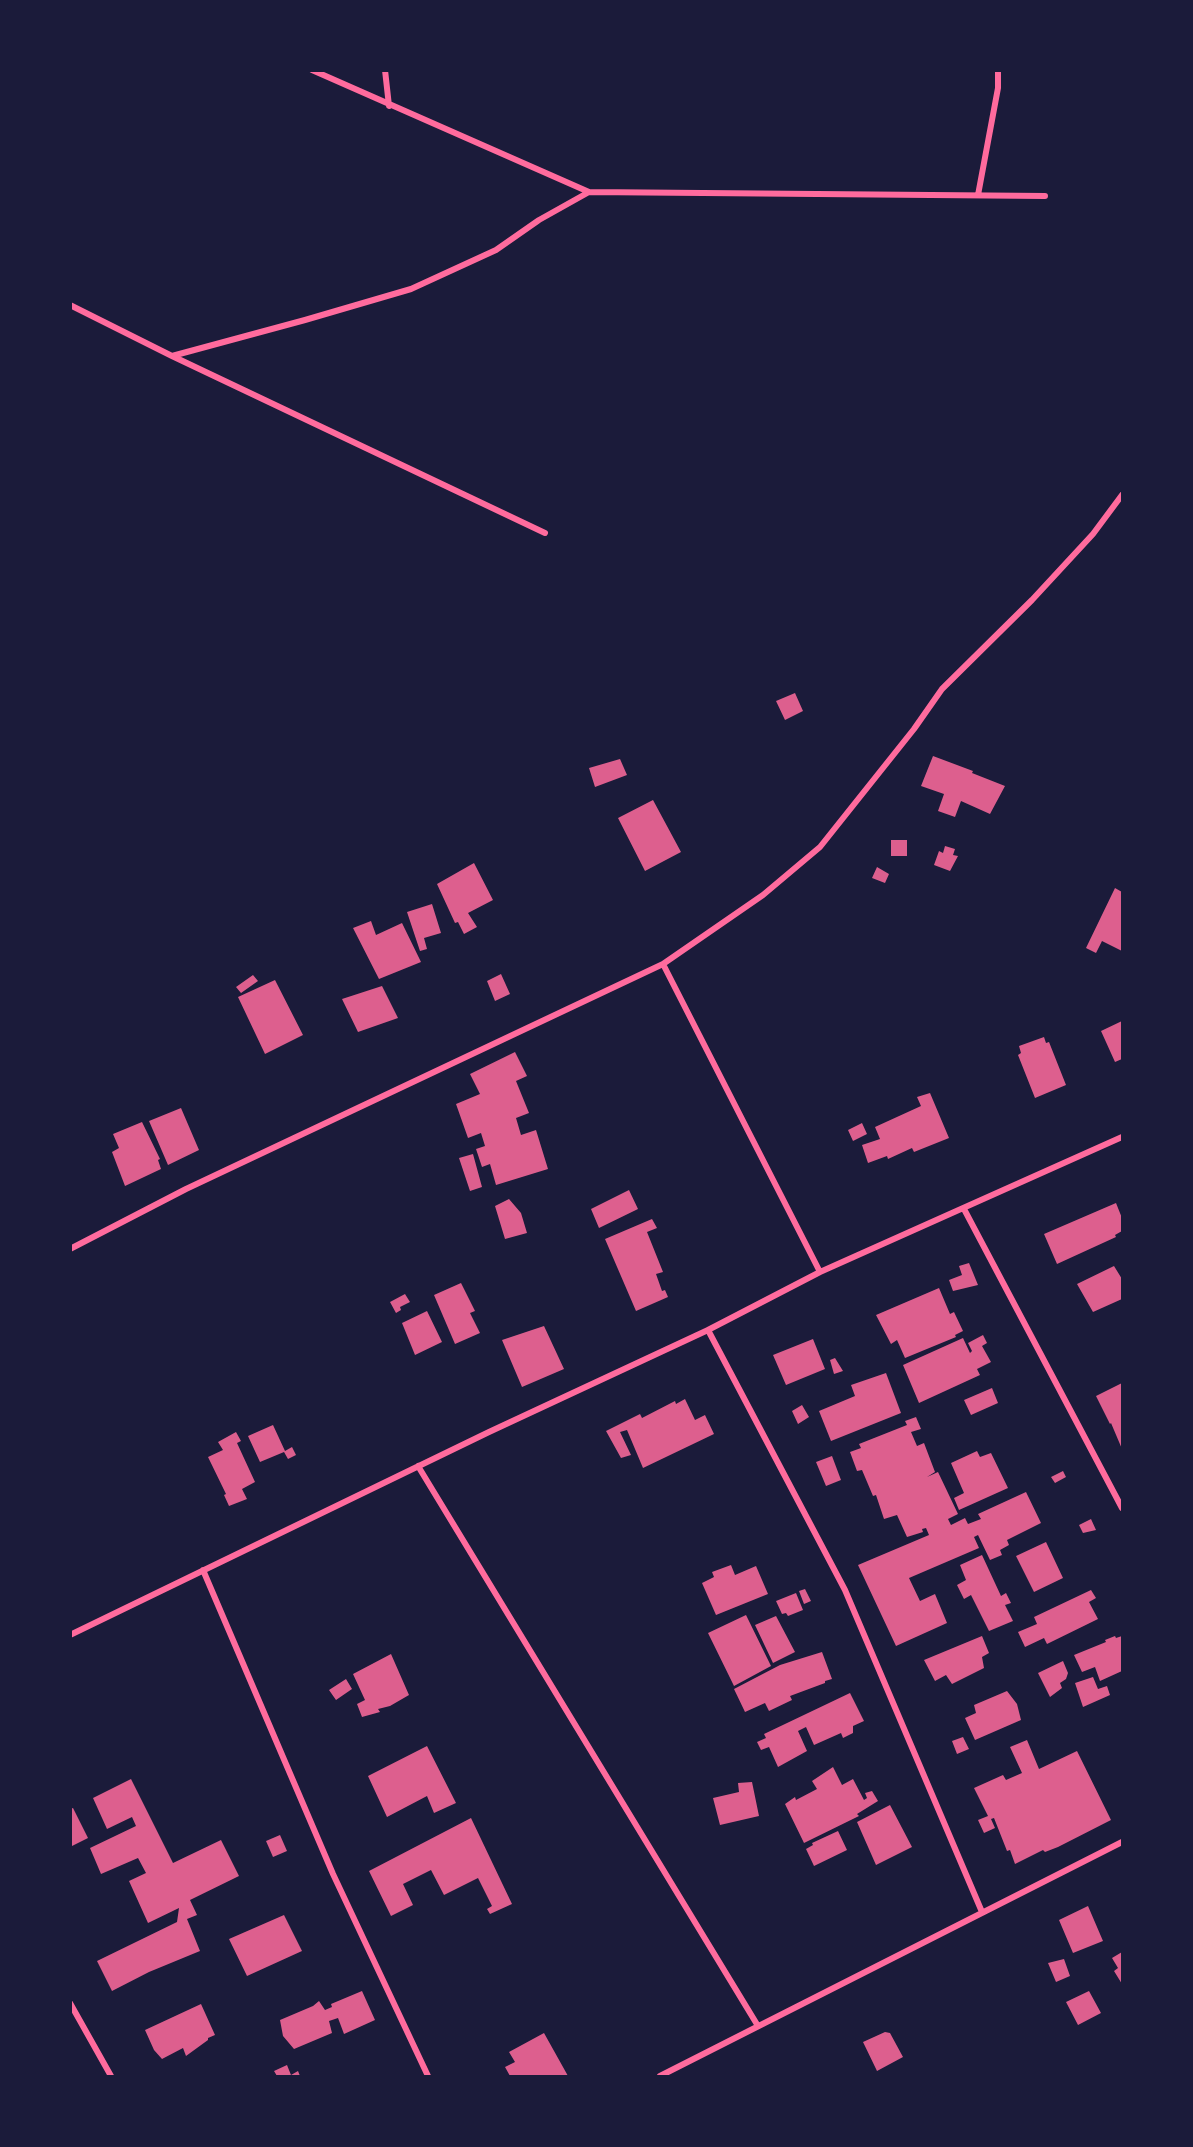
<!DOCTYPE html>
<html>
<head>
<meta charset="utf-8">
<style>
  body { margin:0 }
  #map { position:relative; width:1193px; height:2147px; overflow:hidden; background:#1b1b3a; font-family:"Noto Sans",sans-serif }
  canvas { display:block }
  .frame { position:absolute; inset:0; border:72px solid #1b1b3a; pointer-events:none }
</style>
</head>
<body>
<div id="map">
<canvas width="1193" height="2147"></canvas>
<div class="frame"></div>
</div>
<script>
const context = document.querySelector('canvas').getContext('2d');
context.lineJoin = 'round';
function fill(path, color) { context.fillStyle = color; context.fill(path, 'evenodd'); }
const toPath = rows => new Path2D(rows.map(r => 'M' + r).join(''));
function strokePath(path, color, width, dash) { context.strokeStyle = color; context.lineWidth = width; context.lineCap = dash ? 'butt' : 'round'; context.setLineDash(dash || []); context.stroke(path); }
fill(toPath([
  [795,693,803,711,785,720,776,701],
  [933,756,973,771,972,773,1005,786,990,814,961,801,955,817,938,811,944,794,921,786],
  [620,759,627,775,595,787,589,768],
  [653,800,681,852,645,871,618,818],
  [891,840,907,840,907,856,891,856],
  [945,846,955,849,953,855,958,856,950,871,934,865,939,851,943,853],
  [474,863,493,900,468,913,477,927,464,934,458,922,455,923,437,884],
  [877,867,889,874,885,883,872,878],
  [1115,888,1122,892,1122,951,1102,941,1096,953,1086,948],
  [432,904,441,933,424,938,427,949,420,951,407,912],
  [371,921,376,935,402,923,421,962,379,979,353,928],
  [501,974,510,994,495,1001,487,981],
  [253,975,258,981,241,993,236,987],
  [275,980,303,1035,265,1054,238,997],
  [382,986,398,1018,358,1032,342,999],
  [1122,1021,1122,1059,1115,1062,1101,1031],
  [1044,1037,1046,1043,1049,1042,1066,1085,1035,1098,1018,1055,1021,1053,1019,1046],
  [515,1052,527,1076,516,1081,529,1113,516,1118,521,1135,536,1130,548,1169,496,1185,490,1164,482,1167,476,1149,485,1146,481,1133,468,1138,456,1104,480,1094,470,1074],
  [930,1093,949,1138,914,1152,912,1148,888,1159,887,1156,868,1163,862,1145,880,1139,875,1127,921,1106,917,1097],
  [181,1108,199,1150,168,1165,149,1121],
  [142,1122,160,1159,158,1160,161,1169,125,1186,112,1152,119,1148,113,1134],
  [862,1123,867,1134,853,1141,848,1130],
  [473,1154,482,1187,470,1191,459,1158],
  [629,1190,638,1209,599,1228,591,1209],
  [509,1199,521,1213,527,1233,505,1239,495,1206],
  [1116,1203,1122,1218,1122,1231,1115,1235,1116,1237,1057,1264,1044,1234],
  [652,1219,657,1228,647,1232,663,1272,656,1274,662,1291,665,1290,668,1297,636,1311,605,1239],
  [969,1263,978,1285,953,1291,949,1280,962,1275,959,1266],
  [1114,1266,1122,1279,1122,1299,1093,1312,1077,1284],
  [461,1283,475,1311,470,1313,480,1333,455,1344,434,1295],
  [939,1288,950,1314,954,1312,963,1331,955,1335,956,1337,905,1358,897,1340,891,1344,876,1315],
  [405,1294,410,1302,400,1307,401,1310,396,1313,390,1302],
  [427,1311,442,1342,415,1355,402,1323],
  [544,1326,564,1369,522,1387,502,1340],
  [983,1335,987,1343,982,1346,991,1362,977,1369,980,1375,919,1403,903,1365,963,1338,970,1353,972,1351,968,1343],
  [813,1339,825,1369,786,1385,773,1355],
  [835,1358,843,1371,834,1374,830,1360],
  [886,1373,901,1413,831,1441,819,1411,855,1396,851,1385],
  [1122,1383,1122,1449,1111,1423,1110,1424,1096,1396],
  [992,1388,998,1403,971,1415,964,1400],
  [685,1399,695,1420,705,1415,714,1434,643,1468,627,1430,620,1432,631,1455,621,1458,606,1431,640,1414,642,1418,675,1401,676,1404],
  [802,1405,809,1417,798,1424,792,1411],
  [916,1417,921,1429,911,1432,917,1446,924,1443,935,1472,927,1477,938,1472,958,1514,948,1519,951,1525,965,1518,968,1524,981,1519,978,1514,1026,1492,1041,1523,1007,1540,1009,1545,1000,1550,1002,1555,990,1560,978,1535,974,1537,979,1548,909,1578,920,1601,935,1594,947,1623,896,1646,858,1565,929,1535,926,1528,922,1529,923,1532,907,1537,897,1515,884,1519,876,1495,873,1496,862,1470,857,1471,850,1452,861,1448,859,1444,907,1425,905,1421],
  [273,1425,285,1451,292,1447,296,1455,288,1459,284,1452,260,1462,248,1436],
  [236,1432,241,1441,237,1443,255,1482,242,1489,247,1499,229,1506,224,1495,226,1494,208,1457,223,1450,218,1442],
  [977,1451,980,1457,991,1453,1008,1488,959,1510,954,1498,964,1493,951,1463],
  [832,1456,841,1480,826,1486,816,1462],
  [1063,1471,1066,1477,1055,1483,1051,1477],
  [1091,1519,1096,1530,1083,1533,1079,1525],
  [1046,1542,1063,1578,1034,1592,1016,1556],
  [982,1555,1001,1596,1006,1593,1011,1603,1005,1605,1013,1621,989,1631,971,1595,964,1599,957,1585,966,1580,960,1565],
  [731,1565,735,1575,756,1566,768,1594,716,1615,702,1583,714,1577,712,1572],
  [805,1589,811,1601,804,1604,799,1591],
  [1091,1590,1096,1598,1089,1602,1098,1619,1047,1644,1044,1638,1025,1647,1018,1632,1037,1624,1034,1617],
  [796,1593,803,1610,788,1616,786,1613,782,1614,776,1601],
  [746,1615,771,1666,734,1686,708,1633],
  [776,1616,795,1652,773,1663,755,1625],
  [982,1636,989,1653,982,1657,984,1668,952,1684,946,1675,935,1681,924,1660],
  [1115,1636,1116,1638,1122,1636,1122,1671,1100,1681,1095,1667,1082,1672,1074,1655,1106,1642,1105,1640],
  [822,1652,832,1679,825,1681,825,1683,790,1696,792,1700,769,1711,765,1703,745,1712,734,1689,780,1665],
  [391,1654,409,1695,390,1706,378,1709,380,1712,362,1717,357,1704,365,1700,353,1674],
  [1063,1661,1068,1673,1066,1679,1060,1683,1062,1688,1050,1697,1038,1673],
  [1093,1677,1098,1689,1107,1686,1110,1695,1083,1707,1075,1683],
  [346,1679,352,1689,336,1700,329,1690],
  [1007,1691,1017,1704,1021,1720,975,1740,965,1718,976,1713,974,1705],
  [850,1693,864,1721,853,1726,853,1733,843,1738,841,1733,814,1745,806,1727,798,1731,807,1751,778,1767,769,1747,761,1750,757,1742,766,1738,764,1734],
  [963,1737,969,1749,957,1754,952,1741],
  [1027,1740,1039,1769,1077,1751,1111,1820,1058,1847,1045,1852,1043,1850,1015,1864,1010,1850,1007,1851,994,1818,991,1819,995,1828,984,1833,978,1820,988,1816,974,1788,1003,1775,1006,1780,1022,1773,1010,1747],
  [427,1746,456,1803,434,1813,427,1796,387,1817,368,1776],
  [833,1767,842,1785,853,1779,864,1800,867,1798,865,1793,872,1791,878,1801,857,1814,859,1816,804,1843,785,1804,795,1797,796,1800,817,1789,812,1781],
  [131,1779,173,1863,221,1840,239,1876,190,1900,197,1915,187,1919,200,1951,149,1972,112,1991,97,1961,177,1922,179,1908,148,1923,129,1881,146,1873,138,1858,101,1874,90,1848,136,1826,132,1817,107,1829,93,1798],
  [752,1782,759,1816,720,1825,713,1798,739,1792,738,1783],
  [890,1805,912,1847,876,1865,857,1822],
  [73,1808,88,1838,70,1847,70,1809],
  [471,1818,512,1904,490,1914,487,1909,492,1906,478,1878,444,1895,431,1870,403,1884,413,1905,391,1916,369,1871],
  [838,1831,847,1850,814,1866,806,1849,813,1845,812,1843],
  [280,1835,287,1851,273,1857,266,1841],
  [1088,1906,1103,1941,1073,1953,1059,1920],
  [284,1915,302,1951,247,1976,229,1939],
  [1122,1952,1122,1984,1114,1971,1118,1968,1112,1958],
  [1064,1959,1070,1976,1056,1982,1048,1963],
  [362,1991,375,2020,344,2034,338,2018,329,2021,332,2033,294,2049,283,2036,280,2020,313,2006,319,2001,325,2010,332,2007,331,2004],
  [1089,1991,1101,2013,1078,2025,1066,2002],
  [201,2004,215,2035,208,2038,208,2040,186,2056,183,2048,162,2059,154,2050,145,2030],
  [885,2032,890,2033,903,2057,877,2071,863,2042],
  [544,2033,568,2076,510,2076,505,2067,515,2062,509,2052],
  [287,2065,291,2075,298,2071,300,2076,277,2076,274,2071]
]), '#dd5f8e');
strokePath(toPath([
  [385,70,389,106],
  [589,192,1045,196],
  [978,195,998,88,998,70],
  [70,305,172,356,545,533],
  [172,356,305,320,411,289,496,250,539,220,589,192,312,70],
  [663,964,820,1272],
  [964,1209,1122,1508],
  [70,1249,186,1189,663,964,763,895,820,847,914,729,942,689,1032,600,1093,534,1122,495],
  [708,1330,845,1590,982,1912],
  [418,1466,758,2026],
  [203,1570,333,1874,428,2076],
  [70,1635,489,1432,708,1330,820,1272,1122,1137],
  [70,2003,111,2076],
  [660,2076,1122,1842]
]), '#ff6b9d', 6);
</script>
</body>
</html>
